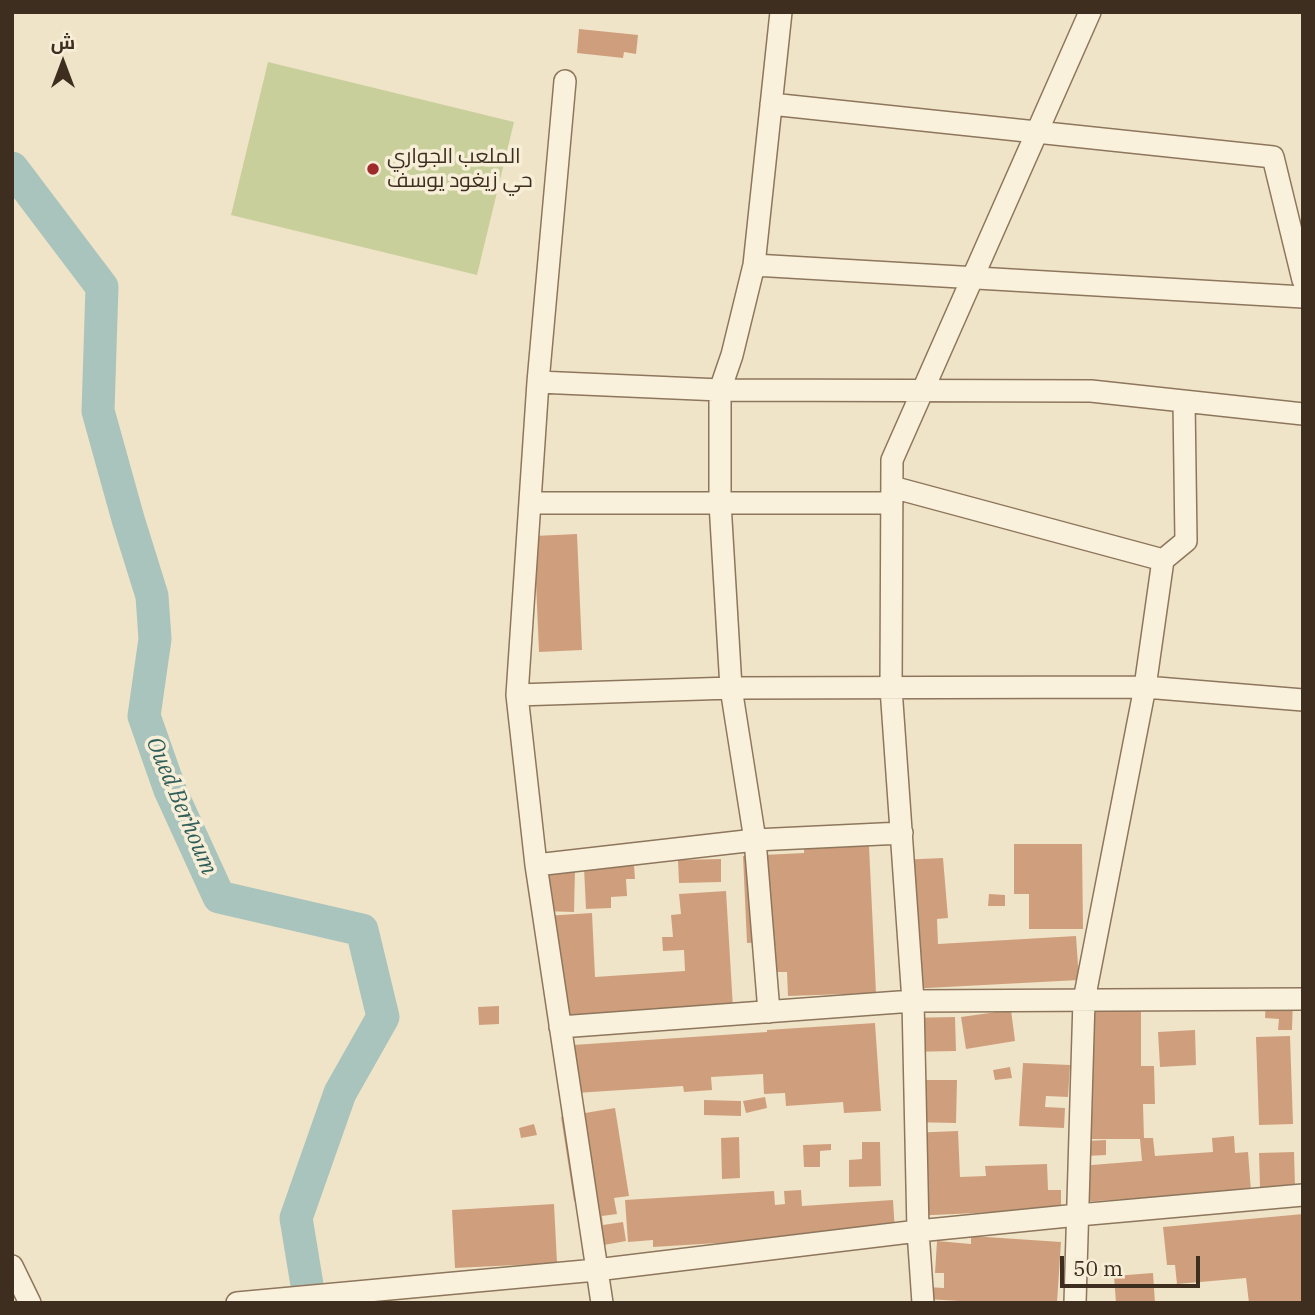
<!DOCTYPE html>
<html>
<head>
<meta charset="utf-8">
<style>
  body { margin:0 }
  #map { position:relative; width:1315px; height:1315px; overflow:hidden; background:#f0e4c8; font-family:"IBM Plex Serif",Cairo,serif }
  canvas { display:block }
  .frame { position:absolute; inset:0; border:14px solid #3d2e20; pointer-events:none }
  .north { position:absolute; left:28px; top:28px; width:70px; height:70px; -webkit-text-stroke:5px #f7eed8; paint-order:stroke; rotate:0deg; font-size:19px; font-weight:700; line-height:28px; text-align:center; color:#3d2e20 }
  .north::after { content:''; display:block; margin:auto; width:24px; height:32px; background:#3d2e20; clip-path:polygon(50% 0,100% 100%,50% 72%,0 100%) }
  .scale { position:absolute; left:1060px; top:1256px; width:140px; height:32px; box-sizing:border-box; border:4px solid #3d2e20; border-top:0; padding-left:9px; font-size:21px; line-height:24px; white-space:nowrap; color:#3d2e20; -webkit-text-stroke:5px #f7eed8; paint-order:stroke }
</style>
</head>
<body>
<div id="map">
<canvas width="1315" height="1315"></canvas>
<div class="frame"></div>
<div class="north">ش</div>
<div class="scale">50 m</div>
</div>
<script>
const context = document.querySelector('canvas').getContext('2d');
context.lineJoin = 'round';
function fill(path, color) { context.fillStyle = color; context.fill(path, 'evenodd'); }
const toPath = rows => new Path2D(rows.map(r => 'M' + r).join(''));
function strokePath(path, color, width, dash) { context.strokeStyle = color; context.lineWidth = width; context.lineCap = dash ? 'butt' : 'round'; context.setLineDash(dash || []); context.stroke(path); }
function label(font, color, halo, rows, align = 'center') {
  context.font = font + ' "IBM Plex Serif",Cairo,serif'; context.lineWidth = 7; context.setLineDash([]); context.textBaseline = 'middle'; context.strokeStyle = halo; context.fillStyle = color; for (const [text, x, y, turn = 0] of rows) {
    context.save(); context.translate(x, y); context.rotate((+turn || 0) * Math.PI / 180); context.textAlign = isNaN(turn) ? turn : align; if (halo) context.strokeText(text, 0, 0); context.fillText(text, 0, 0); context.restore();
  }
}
fill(toPath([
  [268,62,514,122,477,275,231,215]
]), '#c9cf9b');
strokePath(toPath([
  [12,168,102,287,98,411,128,519,152,596,155,639,144,716,170,790,219,897,362,930,383,1017,340,1093,296,1218,310,1303]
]), '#a9c4bc', 33);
fill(toPath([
  [579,29,638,35,636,54,624,52,623,58,577,53],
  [577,534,582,650,539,652,534,536],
  [1014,844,1082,844,1083,929,1029,929,1029,894,1014,894],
  [869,846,876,993,788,996,787,972,777,972,778,994,758,995,773,941,747,943,743,856,804,853,804,849],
  [943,858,948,918,937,919,938,944,1076,936,1079,980,908,989,898,860],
  [721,859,721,882,679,883,678,860],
  [634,865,635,879,626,879,627,896,611,897,611,908,586,909,584,868],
  [543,869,575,870,574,912,541,911],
  [726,891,733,1008,550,1019,544,916,592,913,595,977,685,971,684,950,663,951,662,937,673,937,671,915,681,914,679,894],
  [989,894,1005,895,1005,906,988,906],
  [1266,998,1293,999,1292,1030,1278,1030,1279,1019,1265,1018],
  [1141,1002,1141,1066,1154,1066,1155,1104,1143,1104,1144,1138,1153,1138,1155,1156,1213,1152,1212,1138,1234,1136,1235,1153,1248,1152,1251,1191,1081,1202,1079,1166,1142,1161,1140,1139,1085,1139,1093,1003],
  [499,1006,499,1024,479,1025,478,1007],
  [1011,1010,1015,1041,966,1049,961,1017],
  [955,1017,956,1051,905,1052,904,1018],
  [875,1023,881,1111,844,1113,843,1102,786,1106,785,1093,764,1094,763,1074,711,1077,712,1090,684,1092,683,1086,561,1094,558,1046,767,1032,767,1030],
  [1195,1030,1196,1065,1160,1067,1158,1032],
  [1290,1036,1293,1124,1259,1125,1256,1037],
  [1023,1063,1070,1065,1068,1097,1046,1096,1045,1107,1065,1108,1064,1128,1019,1126],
  [1010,1067,1012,1078,995,1080,993,1070],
  [924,1080,957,1080,956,1123,909,1122],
  [765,1097,767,1108,746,1113,743,1101],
  [704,1100,741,1101,741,1116,704,1115],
  [615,1108,629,1196,614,1198,617,1214,602,1216,603,1225,623,1222,626,1241,604,1245,578,1200,574,1201,561,1117],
  [534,1124,537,1135,521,1138,519,1128],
  [958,1131,960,1177,986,1176,985,1166,1047,1164,1048,1190,1061,1190,1061,1209,912,1216,909,1133],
  [739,1137,740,1178,722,1179,721,1138],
  [1106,1140,1106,1155,1086,1156,1086,1141],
  [862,1142,880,1142,881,1186,849,1187,849,1160,862,1159],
  [831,1144,831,1150,820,1151,820,1167,804,1167,803,1145],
  [1294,1152,1295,1186,1260,1187,1259,1153],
  [801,1190,802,1206,893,1200,895,1232,653,1247,653,1240,628,1242,625,1200,774,1191,775,1205,785,1204,784,1191],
  [554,1204,557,1263,455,1268,452,1210],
  [1303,1214,1303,1303,1249,1303,1246,1278,1177,1284,1175,1265,1167,1265,1163,1227],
  [971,1236,1061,1242,1057,1303,994,1303,926,1299,927,1287,944,1288,944,1273,935,1273,937,1241,971,1244],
  [1153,1273,1155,1303,1116,1303,1114,1276]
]), '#cf9f7d');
const minor = toPath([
  [565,81,538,382,517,695,536,865,602,1303],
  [771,104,1273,157,1303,280],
  [754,265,1303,297],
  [538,382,720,390,1091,391,1303,414],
  [892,487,1163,560],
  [530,503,892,503],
  [517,695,731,688,1145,687,1303,700],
  [536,865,755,840,902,833],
  [769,1012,755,840,731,688,720,503,720,390,732,355,754,265,781,12],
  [560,1027,913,1001,1303,999],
  [12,1266,30,1303],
  [237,1303,596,1270,918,1231,1078,1215,1303,1195],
  [923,1303,918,1231,913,1001,891,688,892,460,1090,12],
  [1075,1303,1084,1000,1145,687,1163,560,1186,541,1184,401]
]);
strokePath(minor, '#8d765c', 24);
strokePath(minor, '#faf1dc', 21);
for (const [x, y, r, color] of [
  [373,169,7,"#9e2a2b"]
]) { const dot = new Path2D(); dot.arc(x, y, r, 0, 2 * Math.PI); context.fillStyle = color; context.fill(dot); strokePath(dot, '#f7eed8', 2.5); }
label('21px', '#3d2e20', '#f7eed8', [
  ["الملعب الجواري",387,157],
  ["حي زيغود يوسف",387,181]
], 'left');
label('italic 23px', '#2f5d5a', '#f7eed8', [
  ["Oued Berhoum",181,806,67]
]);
</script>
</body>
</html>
